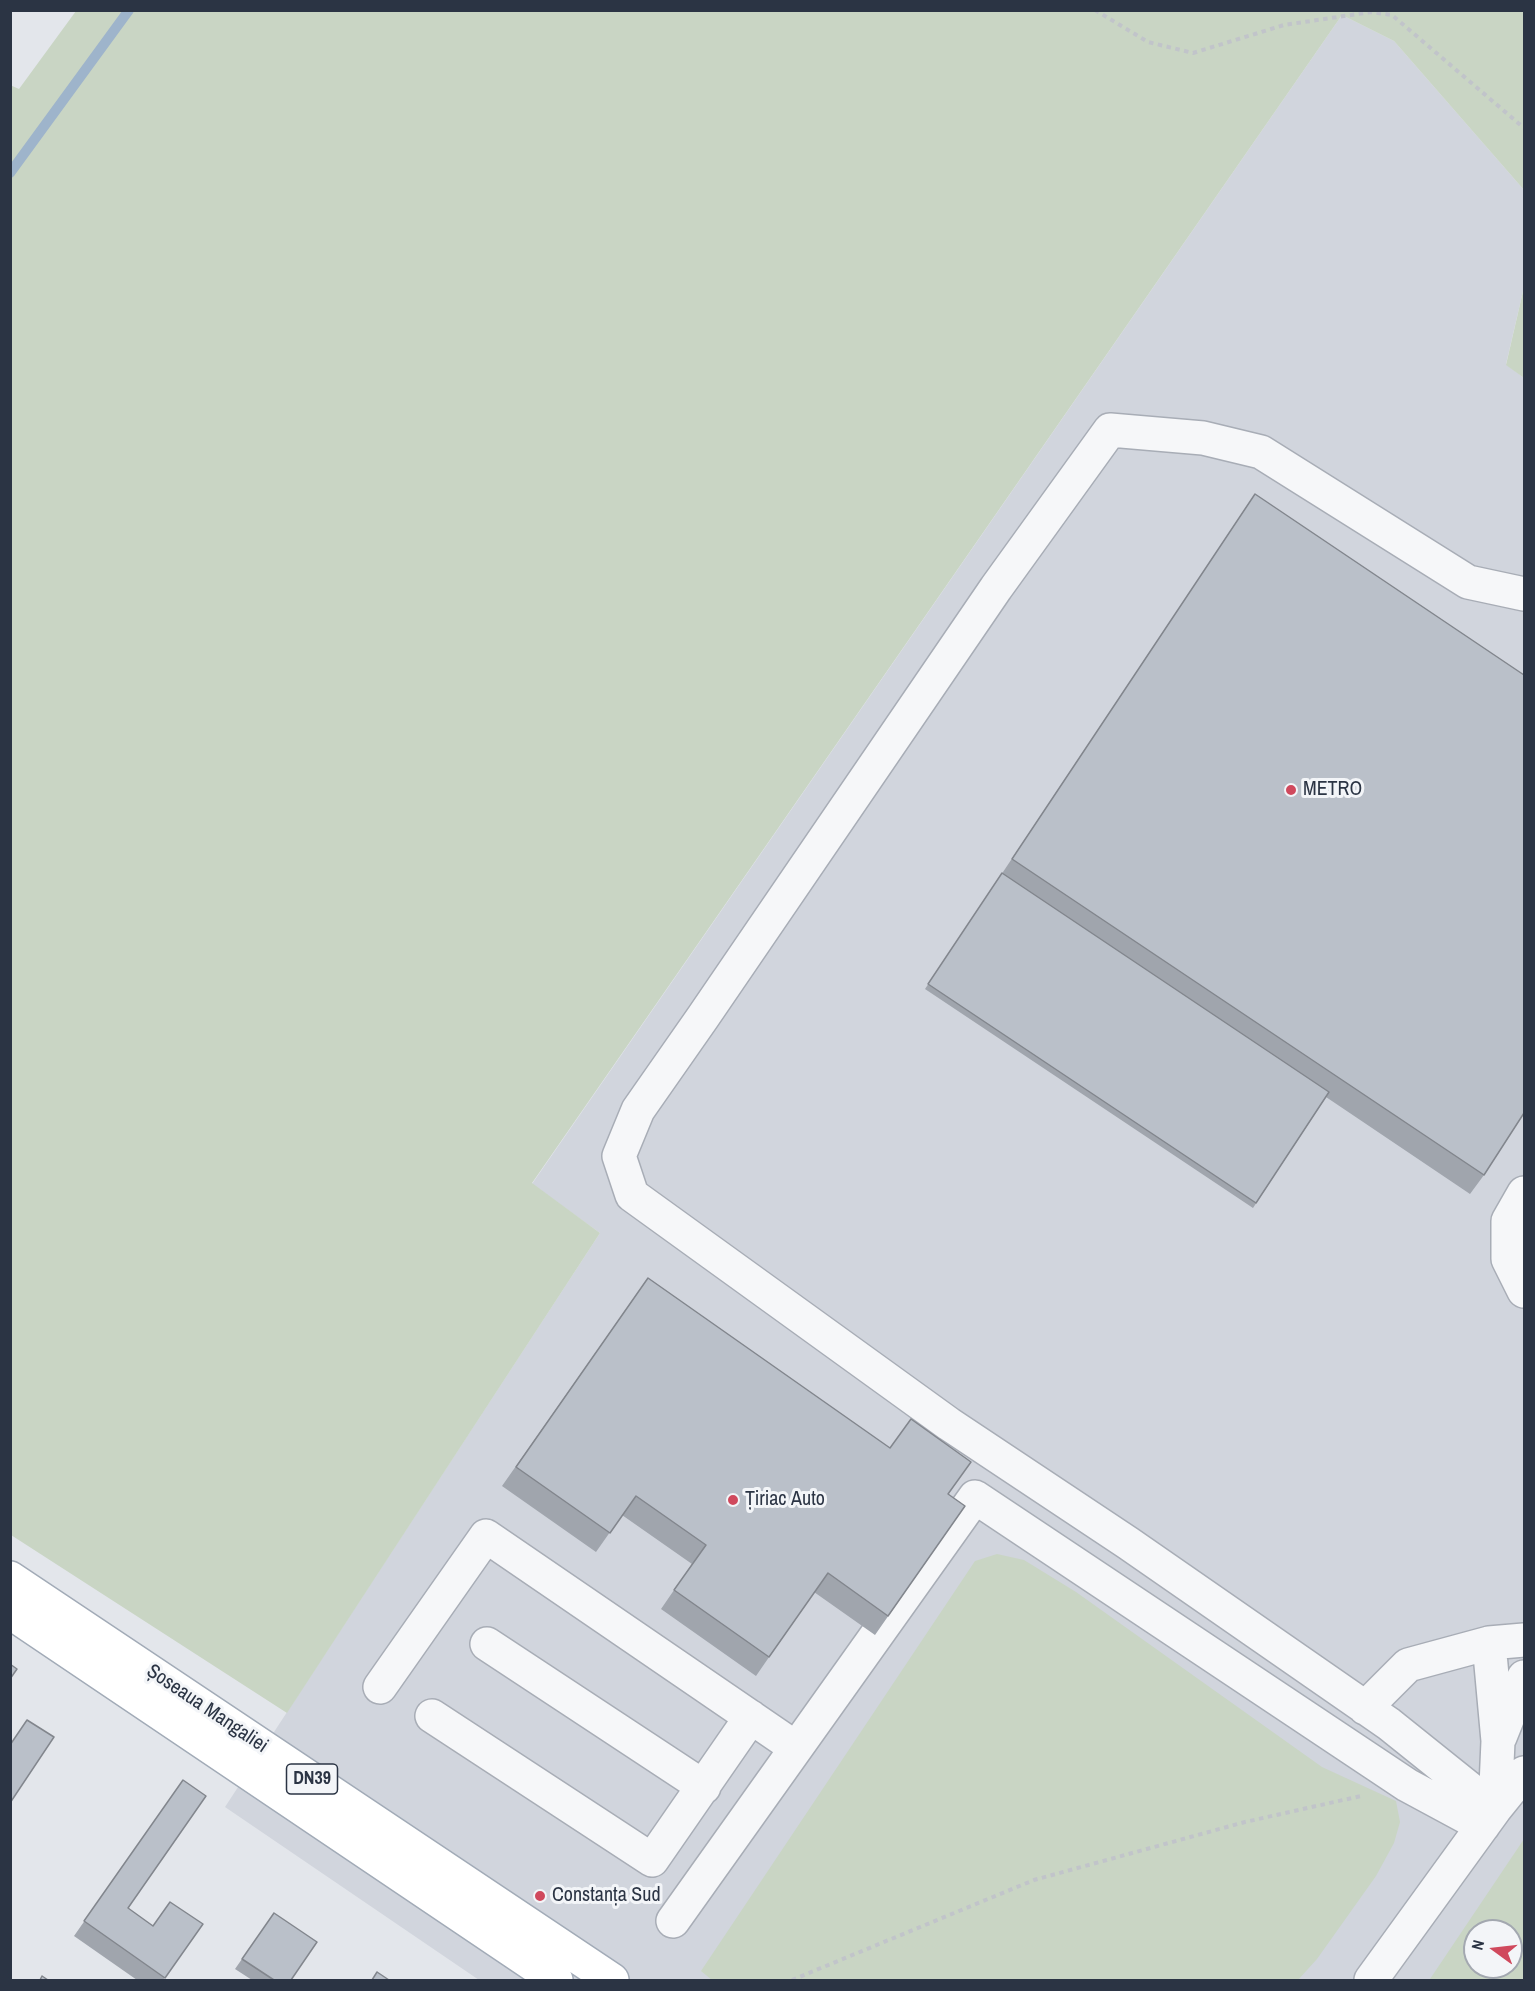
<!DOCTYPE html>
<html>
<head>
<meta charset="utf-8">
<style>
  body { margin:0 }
  #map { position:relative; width:1535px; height:1991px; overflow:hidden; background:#e3e6eb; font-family:"Archivo Narrow",sans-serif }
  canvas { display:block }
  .frame { position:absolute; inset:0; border:12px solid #2b3444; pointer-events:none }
  .north { position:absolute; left:1463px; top:1919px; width:60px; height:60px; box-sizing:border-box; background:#f3f5f8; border:2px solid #a3a8b0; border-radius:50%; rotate:285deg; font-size:16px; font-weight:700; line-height:24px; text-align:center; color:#2b3444 }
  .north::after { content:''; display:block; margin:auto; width:21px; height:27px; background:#d0495d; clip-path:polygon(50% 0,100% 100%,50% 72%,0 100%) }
</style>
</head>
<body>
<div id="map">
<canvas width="1535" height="1991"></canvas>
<div class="frame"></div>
<div class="north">N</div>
</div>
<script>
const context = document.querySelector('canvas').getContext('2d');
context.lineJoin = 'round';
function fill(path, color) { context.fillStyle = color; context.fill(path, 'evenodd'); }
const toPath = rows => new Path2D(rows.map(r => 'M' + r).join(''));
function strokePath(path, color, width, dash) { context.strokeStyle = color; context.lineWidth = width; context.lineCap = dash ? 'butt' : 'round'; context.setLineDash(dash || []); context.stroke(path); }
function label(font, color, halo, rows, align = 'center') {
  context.font = font + ' "Archivo Narrow",sans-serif'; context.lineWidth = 6; context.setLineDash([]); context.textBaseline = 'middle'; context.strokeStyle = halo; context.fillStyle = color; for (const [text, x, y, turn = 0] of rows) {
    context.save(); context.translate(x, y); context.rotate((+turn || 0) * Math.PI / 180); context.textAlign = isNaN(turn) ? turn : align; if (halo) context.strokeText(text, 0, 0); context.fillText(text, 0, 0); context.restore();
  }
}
fill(toPath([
  [1342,15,1394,41,1524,190,1524,287,1506,364,1524,378,1524,1980,479,1980,225,1807,600,1233,532,1184],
  [1475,1931,1511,1931,1511,1967,1475,1967]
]), '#d1d5dd');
fill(toPath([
  [76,11,1524,11,1524,190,1394,41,1342,15,532,1183,600,1233,287,1713,11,1535,10,85,19,89],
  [1524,287,1524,378,1506,365],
  [997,1554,1024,1560,1076,1592,1322,1767,1396,1801,1400,1822,1394,1843,1376,1876,1317,1959,1298,1980,712,1980,701,1971,975,1561],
  [1524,1839,1524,1980,1430,1980,1430,1979],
  [1475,1931,1511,1931,1511,1967,1475,1967]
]), '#c9d5c4');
strokePath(toPath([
  [10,173,129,10]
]), '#9eb4cb', 10);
const minor = toPath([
  [1524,1193,1508,1221,1508,1259,1524,1291],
  [1489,1643,1498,1741,1495,1809],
  [487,1644,704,1787],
  [380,1687,486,1536,796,1748],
  [1365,1708,1408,1665,1489,1643,1524,1640],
  [432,1716,652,1860,751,1717],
  [1500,1737,1524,1677],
  [1495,1809,1389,1724,1128,1543,949,1424,632,1195,619,1156,638,1110,703,1017,996,588,1110,430,1203,438,1261,452,1468,582,1524,594],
  [673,1921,975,1497,1407,1785,1483,1826],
  [1371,1980,1495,1809,1524,1773]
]);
const major = toPath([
  [10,1578,612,1980],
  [10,1612,556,1980]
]);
strokePath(minor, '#a8adb6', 36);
strokePath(major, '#a2abb7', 36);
strokePath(toPath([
  [1095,10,1148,42,1193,53,1284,25,1371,12,1392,15,1524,128],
  [792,1980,1034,1880,1245,1822,1361,1796]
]), '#c1c4ca', 4, [4.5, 4.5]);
strokePath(minor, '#f6f7f9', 33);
strokePath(major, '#fff', 33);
fill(toPath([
  [1255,494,1484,1175,1470,1194,1326,1097,1253,1208,925,989],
  [648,1278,965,1506,875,1635,814,1592,756,1676,661,1609,692,1564,622,1515,596,1552,502,1486],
  [183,1780,128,1908,153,1926,203,1924,163,1980,137,1980,74,1936],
  [274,1913,291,1980,252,1980,235,1969]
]), '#a0a5ad');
const building = toPath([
  [1255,494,1524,675,1524,1113,1484,1175,1012,859,1255,494],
  [1002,873,1329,1092,1256,1203,928,984,1002,873],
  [648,1278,890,1448,911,1419,971,1462,948,1494,965,1506,888,1616,828,1573,769,1657,674,1590,706,1545,636,1496,610,1533,516,1467,648,1278],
  [10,1664,17,1669,10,1679,10,1664],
  [27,1720,54,1737,10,1803,10,1745,27,1720],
  [183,1780,206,1796,128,1908,153,1926,170,1902,203,1924,165,1978,84,1921,183,1780],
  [274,1913,317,1942,291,1980,274,1980,242,1959,274,1913],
  [377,1972,389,1980,372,1980,377,1972],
  [42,1976,48,1980,40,1980,42,1976]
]);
fill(building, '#bac0c9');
strokePath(building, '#82868d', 1.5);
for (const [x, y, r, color] of [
  [1291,790,6,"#d0495d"],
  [733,1500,6,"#d0495d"],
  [540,1896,6,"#d0495d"]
]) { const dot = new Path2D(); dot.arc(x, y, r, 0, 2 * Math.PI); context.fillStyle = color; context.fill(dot); strokePath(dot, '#f3f5f8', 2); }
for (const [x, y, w] of [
  [312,1779,51]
]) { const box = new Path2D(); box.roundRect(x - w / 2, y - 15, w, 30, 4.5); context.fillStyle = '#f3f5f8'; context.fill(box); strokePath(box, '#2b3444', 1.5); }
label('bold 18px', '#2b3444', null, [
  ["DN39",312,1779]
]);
label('20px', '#2b3444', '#f3f5f8', [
  ["METRO",1303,790],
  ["Țiriac Auto",745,1500],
  ["Constanța Sud",552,1896]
], 'left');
label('20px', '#2b3444', '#f3f5f8', [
  ["Șoseaua Mangaliei",207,1709,34]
]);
</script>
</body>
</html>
